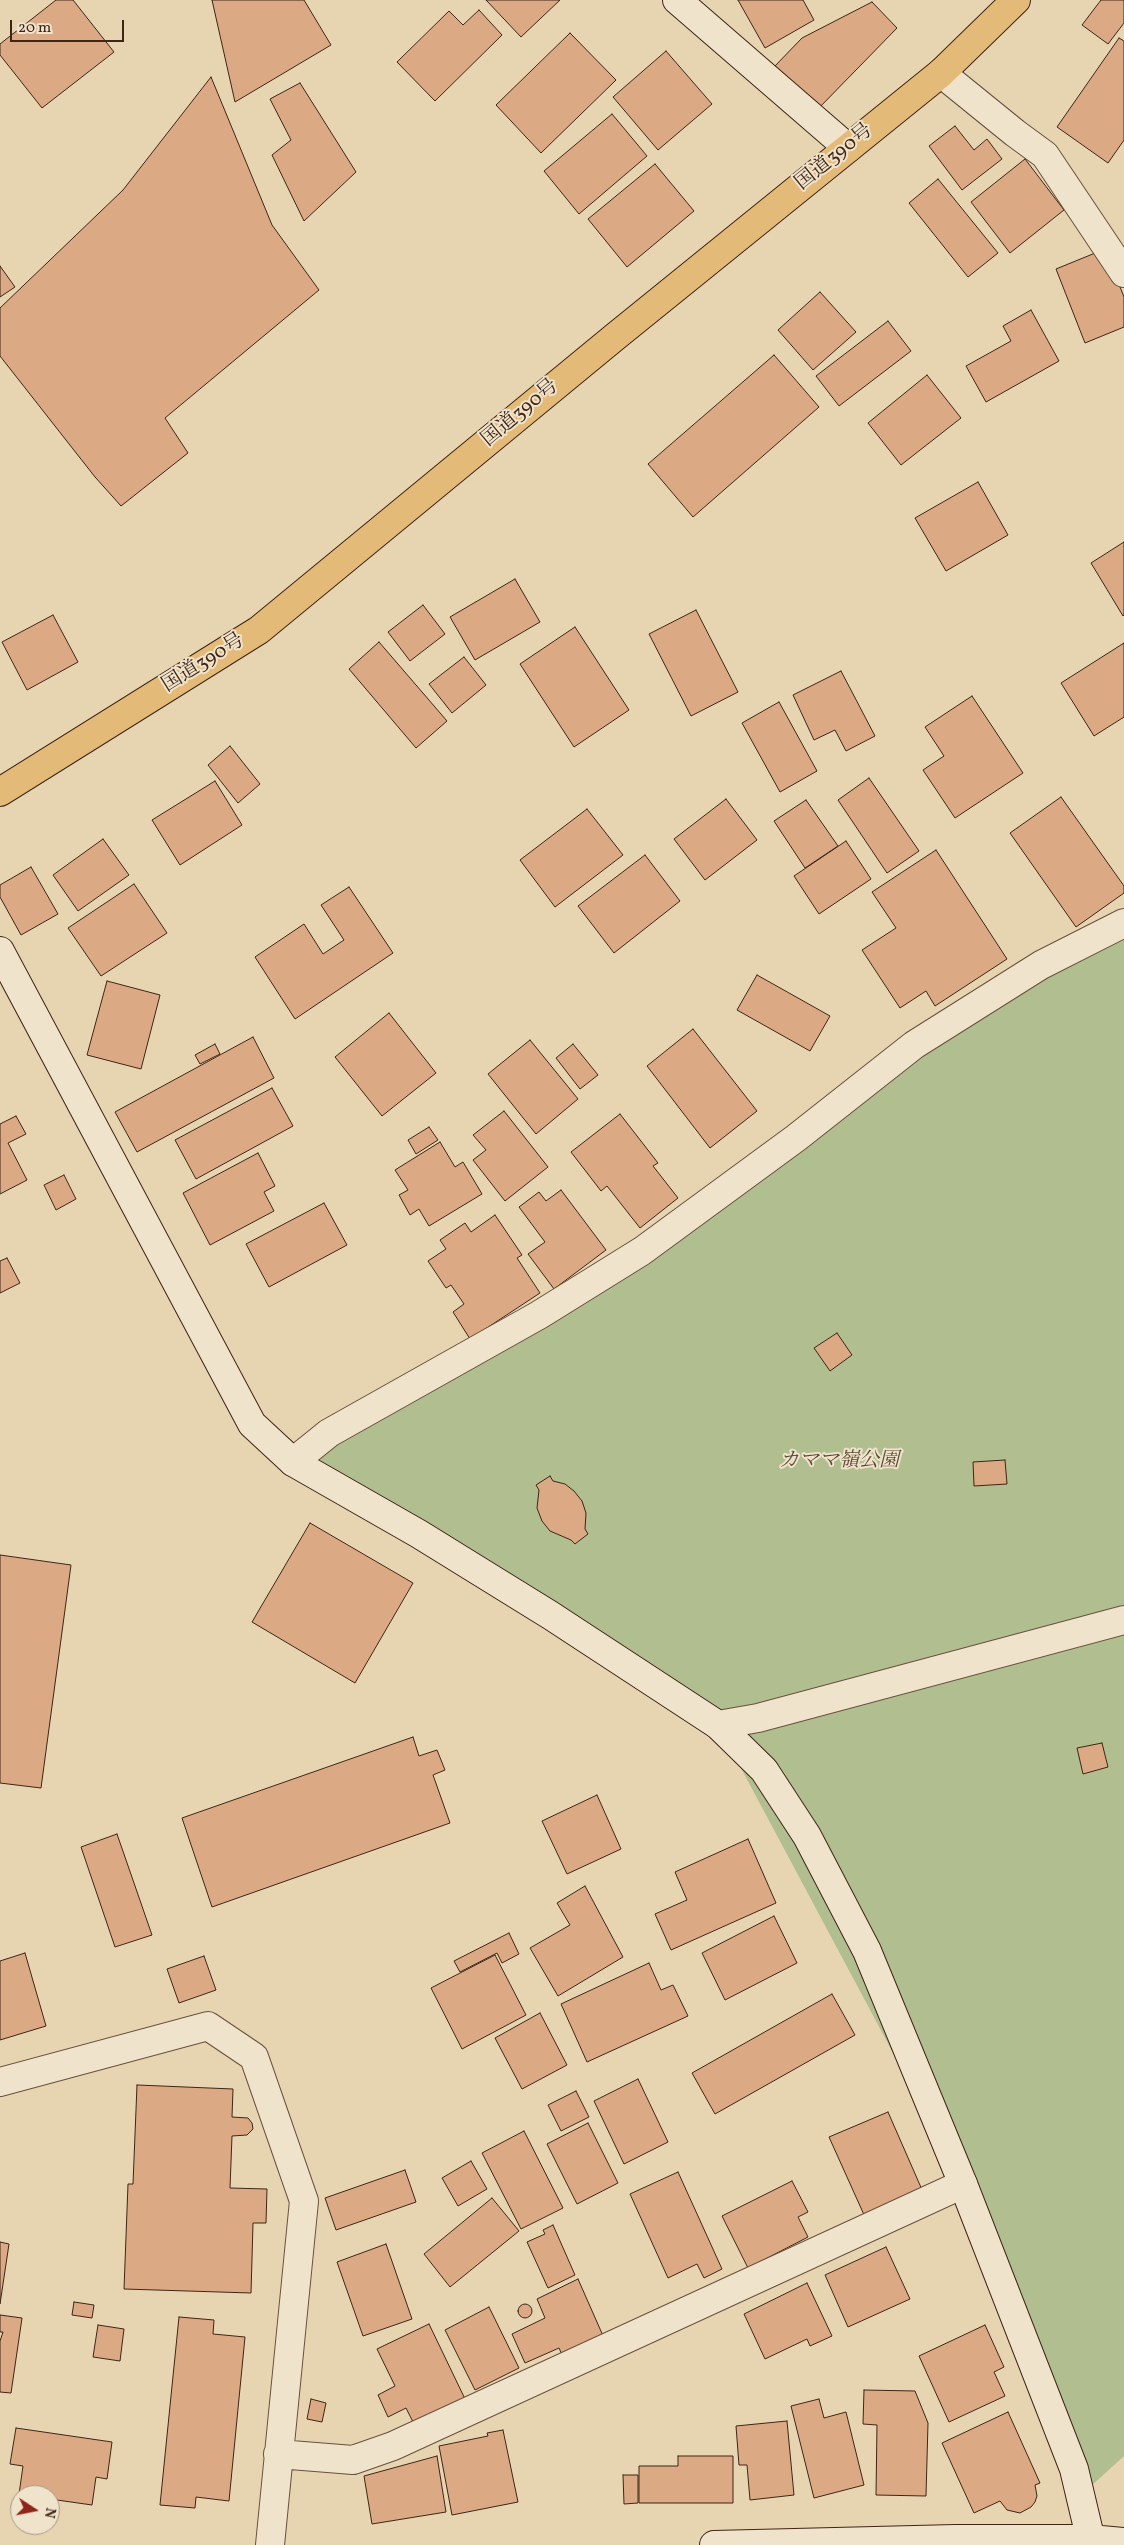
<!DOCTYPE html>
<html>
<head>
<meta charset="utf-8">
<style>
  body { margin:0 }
  #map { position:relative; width:1124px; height:2545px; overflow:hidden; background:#e7d4b1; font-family:Vollkorn,serif }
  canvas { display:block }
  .north { position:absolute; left:10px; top:2485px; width:50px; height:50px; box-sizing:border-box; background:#efe3cc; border:1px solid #a99783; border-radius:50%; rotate:101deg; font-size:14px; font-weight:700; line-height:20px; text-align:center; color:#3f2516 }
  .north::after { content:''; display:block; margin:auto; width:18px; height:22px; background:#8f2418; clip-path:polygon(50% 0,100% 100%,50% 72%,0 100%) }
  .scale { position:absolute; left:10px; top:20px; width:114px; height:22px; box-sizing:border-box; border:2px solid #3f2516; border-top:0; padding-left:6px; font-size:15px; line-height:18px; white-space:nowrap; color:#3f2516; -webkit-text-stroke:4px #efe3cc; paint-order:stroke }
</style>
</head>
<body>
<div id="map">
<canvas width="1124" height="2545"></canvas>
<div class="north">N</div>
<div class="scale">20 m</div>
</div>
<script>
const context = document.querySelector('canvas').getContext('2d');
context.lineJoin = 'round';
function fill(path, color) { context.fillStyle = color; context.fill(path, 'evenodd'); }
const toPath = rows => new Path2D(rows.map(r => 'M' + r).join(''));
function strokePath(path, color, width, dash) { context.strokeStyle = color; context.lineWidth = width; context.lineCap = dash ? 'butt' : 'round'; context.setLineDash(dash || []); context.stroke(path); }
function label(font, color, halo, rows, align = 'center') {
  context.font = font + ' Vollkorn,"Noto Serif JP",serif'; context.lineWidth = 4; context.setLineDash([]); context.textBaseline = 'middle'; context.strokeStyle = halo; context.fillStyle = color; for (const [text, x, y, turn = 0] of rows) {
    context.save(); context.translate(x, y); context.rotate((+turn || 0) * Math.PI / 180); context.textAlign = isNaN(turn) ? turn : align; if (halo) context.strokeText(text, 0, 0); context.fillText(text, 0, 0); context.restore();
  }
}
fill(toPath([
  [1124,919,1124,2456,1080,2496,963,2184,718,1725,293,1462,642,1251,1079,946]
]), '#b1be8f');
const building = toPath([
  [56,0,73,0,114,52,42,108,0,55,0,44,56,0],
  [212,0,304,0,331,45,235,102,212,0],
  [486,0,560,0,521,37,486,0],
  [738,0,803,0,814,20,765,48,738,0],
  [1101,0,1124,0,1124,23,1108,44,1082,25,1101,0],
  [872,2,897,28,817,110,774,67,802,38,872,2],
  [479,10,502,35,435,101,397,62,449,11,463,25,479,10],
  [570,33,616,80,541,153,496,105,570,33],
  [1119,38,1124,41,1124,140,1108,163,1057,127,1119,38],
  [666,51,712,104,658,150,613,97,666,51],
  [211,77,272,225,319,290,165,418,188,453,121,506,95,477,0,356,0,308,123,190,211,77],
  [300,83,356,172,304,221,272,155,291,140,270,99,300,83],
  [612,114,647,156,579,214,544,171,612,114],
  [955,126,974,150,987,139,1002,159,962,190,929,146,955,126],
  [1025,159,1064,210,1010,253,971,202,1025,159],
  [655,164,694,211,627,267,588,219,655,164],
  [938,179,998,253,968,277,909,203,938,179],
  [1105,249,1124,297,1124,327,1085,343,1056,269,1105,249],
  [0,266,15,287,0,297,0,266],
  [820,292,856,332,813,370,778,330,820,292],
  [1031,310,1059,361,986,402,966,366,1011,341,1003,326,1031,310],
  [888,321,911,351,839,406,816,376,888,321],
  [774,355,819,407,693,517,648,464,774,355],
  [927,375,961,418,901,465,868,423,927,375],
  [978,482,1008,535,946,571,915,518,978,482],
  [1124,542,1124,615,1123,616,1091,563,1124,542],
  [515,579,540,622,475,660,450,617,515,579],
  [423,605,445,634,410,661,388,632,423,605],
  [696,610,738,692,691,716,649,634,696,610],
  [53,615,78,662,27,690,2,642,53,615],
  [575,627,629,710,574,747,520,664,575,627],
  [379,642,447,721,416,748,349,669,379,642],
  [1124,643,1124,717,1094,736,1061,683,1124,643],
  [464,657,486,685,452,713,429,684,464,657],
  [841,671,875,736,846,751,835,730,814,740,793,695,841,671],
  [972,696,1023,773,955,818,923,770,944,756,925,727,972,696],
  [779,702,817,771,780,792,742,723,779,702],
  [230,746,260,784,238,803,208,765,230,746],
  [869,778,919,851,887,873,838,800,869,778],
  [215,781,242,825,180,865,152,820,215,781],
  [1061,797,1124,886,1124,893,1076,927,1010,833,1061,797],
  [726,799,757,840,705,880,674,839,726,799],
  [806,800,838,846,805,868,774,821,806,800],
  [587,809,623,855,555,907,520,860,587,809],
  [103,839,129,875,78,911,53,875,103,839],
  [846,841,871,879,819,914,794,876,846,841],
  [936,850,1007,959,935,1006,926,991,900,1008,862,950,896,928,872,892,936,850],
  [645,855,680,901,614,953,578,906,645,855],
  [31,867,58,914,21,935,0,897,0,885,31,867],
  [134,884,167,933,101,976,68,928,134,884],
  [349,887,393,953,295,1019,255,957,304,924,323,954,344,940,321,905,349,887],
  [757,975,830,1016,810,1051,737,1010,757,975],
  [107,981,160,995,141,1069,87,1055,107,981],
  [389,1013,436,1073,382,1116,335,1057,389,1013],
  [693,1029,757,1111,710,1148,647,1066,693,1029],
  [253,1037,274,1078,137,1152,115,1112,253,1037],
  [530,1040,578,1099,536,1134,488,1074,530,1040],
  [215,1044,220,1054,200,1064,195,1055,215,1044],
  [573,1044,598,1075,580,1089,556,1058,573,1044],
  [272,1088,293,1126,196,1179,175,1140,272,1088],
  [504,1111,548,1167,505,1201,473,1160,486,1150,473,1135,504,1111],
  [620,1114,658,1163,653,1166,678,1198,640,1228,607,1186,601,1191,571,1152,620,1114],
  [16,1116,26,1134,8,1143,27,1180,0,1194,0,1124,16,1116],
  [429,1127,438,1140,416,1154,408,1140,429,1127],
  [440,1142,455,1167,463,1162,482,1194,429,1226,419,1209,410,1215,399,1195,408,1190,395,1170,440,1142],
  [258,1153,275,1186,264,1192,274,1211,210,1245,183,1193,258,1153],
  [64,1175,76,1199,56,1210,44,1185,64,1175],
  [561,1190,606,1250,554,1289,528,1254,545,1242,519,1207,539,1192,546,1201,561,1190],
  [324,1203,347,1245,269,1287,246,1244,324,1203],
  [495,1215,522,1255,517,1258,540,1293,470,1339,453,1312,464,1304,451,1285,446,1288,428,1261,446,1249,440,1240,465,1223,471,1232,495,1215],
  [7,1258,20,1283,0,1293,0,1261,7,1258],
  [837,1333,852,1355,830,1371,814,1348,837,1333],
  [1005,1460,1007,1484,974,1486,973,1462,1005,1460],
  [550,1476,553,1481,565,1484,574,1491,582,1501,586,1513,585,1529,588,1534,575,1544,571,1540,550,1531,542,1521,537,1508,539,1490,536,1485,550,1476],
  [310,1523,413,1583,355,1683,252,1622,310,1523],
  [0,1555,71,1565,41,1788,0,1783,0,1555],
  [413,1737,419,1756,437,1750,445,1770,433,1775,450,1823,212,1907,182,1818,413,1737],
  [1102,1743,1108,1767,1083,1774,1077,1748,1102,1743],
  [597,1795,621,1849,567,1874,542,1821,597,1795],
  [117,1834,152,1935,115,1947,81,1847,117,1834],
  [748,1839,776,1903,671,1950,655,1914,687,1900,675,1872,748,1839],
  [585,1886,623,1957,558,1996,530,1948,570,1925,557,1903,585,1886],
  [774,1916,797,1963,725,2000,702,1953,774,1916],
  [509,1933,519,1954,502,1963,497,1953,460,1972,454,1961,509,1933],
  [25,1953,46,2026,0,2040,0,1961,25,1953],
  [495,1955,526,2015,462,2049,431,1988,495,1955],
  [204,1956,216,1990,179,2003,167,1969,204,1956],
  [649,1963,661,1990,673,1985,688,2016,587,2062,561,2004,649,1963],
  [832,1994,855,2035,715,2114,692,2073,832,1994],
  [540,2013,567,2065,522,2089,495,2038,540,2013],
  [638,2079,668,2142,624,2164,594,2101,638,2079],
  [137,2085,233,2089,232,2117,248,2118,252,2123,253,2129,247,2135,232,2136,230,2188,267,2189,266,2223,253,2223,251,2293,124,2289,128,2184,133,2184,137,2085],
  [576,2091,589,2117,561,2131,548,2105,576,2091],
  [888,2112,923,2192,865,2217,829,2137,888,2112],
  [588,2123,618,2183,577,2204,547,2144,588,2123],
  [524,2131,563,2208,521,2229,482,2153,524,2131],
  [471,2161,487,2189,458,2206,442,2178,471,2161],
  [405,2170,416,2202,336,2230,325,2198,405,2170],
  [678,2172,722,2269,704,2278,697,2264,668,2278,630,2194,678,2172],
  [792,2181,808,2212,798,2217,808,2237,748,2268,722,2216,792,2181],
  [492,2198,519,2231,450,2287,424,2254,492,2198],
  [553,2225,575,2275,548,2288,527,2242,545,2234,543,2230,553,2225],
  [0,2242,9,2244,0,2304,0,2242],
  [386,2244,412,2319,363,2336,337,2262,386,2244],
  [886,2247,910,2299,848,2327,825,2275,886,2247],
  [578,2279,604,2338,563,2357,559,2348,525,2363,512,2334,545,2318,537,2299,578,2279],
  [807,2283,832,2336,810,2346,807,2339,765,2359,744,2314,807,2283],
  [74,2302,94,2305,92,2318,72,2315,74,2302],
  '518 2311a7 7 0 1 1 14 0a7 7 0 1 1-14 0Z',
  [489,2307,519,2368,475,2390,445,2330,489,2307],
  [0,2315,22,2318,11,2393,0,2392,0,2341,3,2332,0,2332,0,2315],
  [179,2317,214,2320,213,2334,245,2337,229,2501,196,2497,195,2508,160,2505,179,2317],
  [429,2324,466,2401,415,2426,406,2408,388,2417,378,2395,395,2386,377,2349,429,2324],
  [98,2325,124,2329,120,2361,93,2357,98,2325],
  [985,2325,1004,2367,994,2372,1005,2396,949,2422,919,2356,985,2325],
  [864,2390,915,2391,928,2423,926,2496,876,2495,877,2425,863,2424,864,2390],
  [311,2399,326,2403,322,2422,307,2419,311,2399],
  [819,2399,824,2418,846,2412,864,2485,814,2498,791,2406,819,2399],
  [1008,2412,1040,2483,1035,2485,1037,2496,1035,2502,1031,2507,1020,2513,1007,2510,1000,2501,974,2513,942,2443,1008,2412],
  [787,2421,794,2495,750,2500,747,2465,739,2465,736,2426,787,2421],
  [16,2428,112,2442,107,2479,96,2477,92,2505,50,2499,50,2495,19,2494,23,2466,10,2464,16,2428],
  [503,2430,518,2502,452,2515,439,2446,488,2436,487,2433,503,2430],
  [437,2456,446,2512,372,2524,364,2476,437,2456],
  [678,2456,733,2456,733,2503,639,2503,639,2466,678,2466,678,2456],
  [623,2475,638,2475,638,2503,624,2504,623,2475]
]);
fill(building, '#dbaa85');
strokePath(building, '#3f2516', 1);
const street = toPath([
  [941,73,1015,133,1045,155,1124,273],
  [293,1462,329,1433,539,1315,642,1251,796,1138,914,1045,1041,965,1124,923],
  [718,1725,758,1718,1124,1620],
  [0,2082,208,2026,254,2057,304,2201,270,2545],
  [278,2454,353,2460,393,2446,963,2184]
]);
const secondary = toPath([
  [677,0,848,148],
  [0,951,252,1424,293,1462,419,1534,550,1615,718,1725,764,1770,807,1836,867,1951,963,2184,1074,2469,1092,2545],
  [714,2545,955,2539,1090,2539,1124,2542]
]);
const highway = toPath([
  [0,792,259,630,616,336,941,73,1016,0]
]);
strokePath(street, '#69513d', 30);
strokePath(secondary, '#3f2516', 30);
strokePath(highway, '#3f2516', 30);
strokePath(street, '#efe3cc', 28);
strokePath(secondary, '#efe3cc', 28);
strokePath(highway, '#e4ba78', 28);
label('20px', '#3f2516', '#efe3cc', [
  ["国道390号",835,158,-39],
  ["国道390号",521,414,-40],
  ["国道390号",204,664,-32]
]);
label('italic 20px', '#5c4b34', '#efe3cc', [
  ["カママ嶺公園",839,1462]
]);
</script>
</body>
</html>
